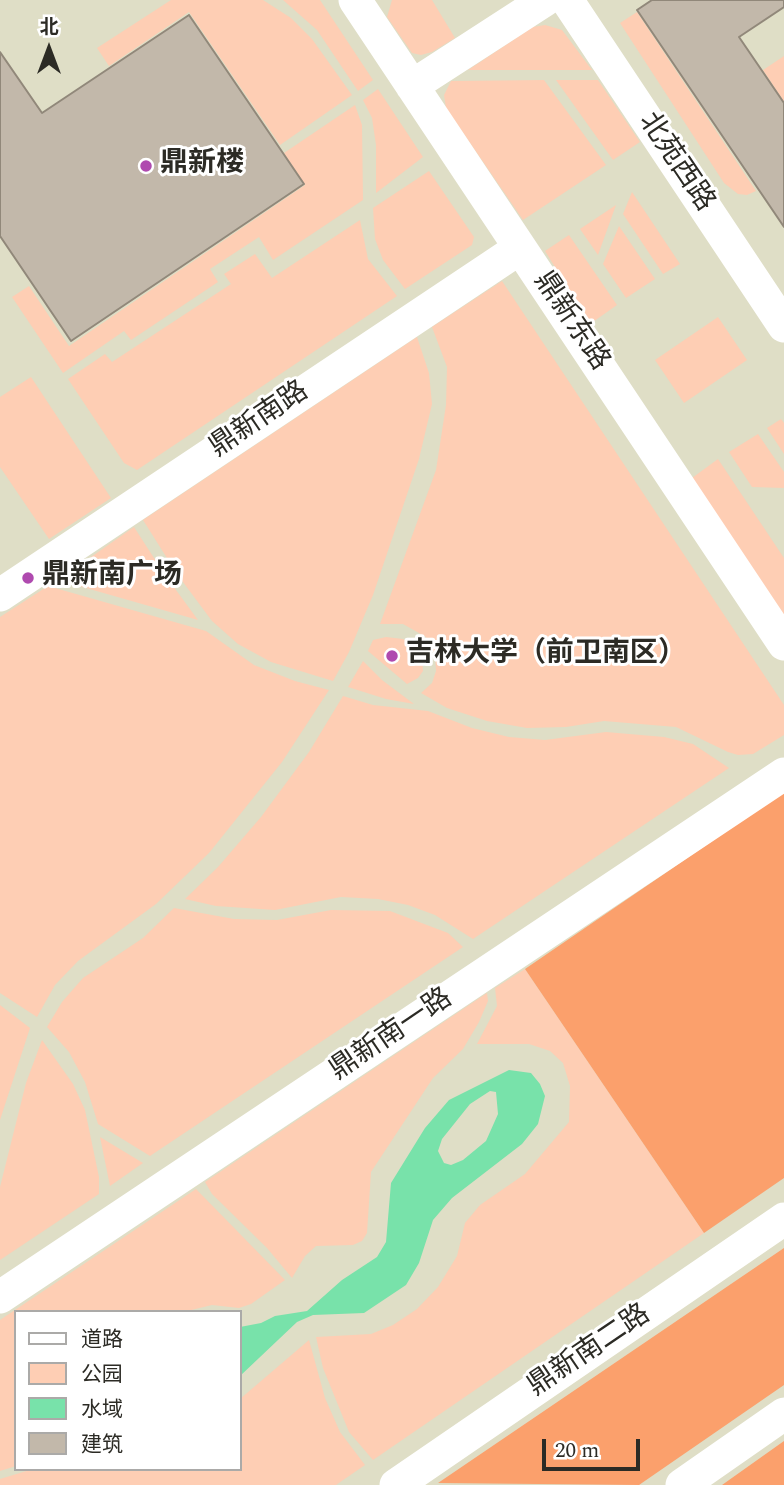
<!DOCTYPE html>
<html>
<head>
<meta charset="utf-8">
<style>
  body { margin:0 }
  #map { position:relative; width:784px; height:1485px; overflow:hidden; background:#ebead9; font-family:Spectral,"Noto Sans SC",serif }
  canvas { display:block }
  .legend { position:absolute; left:14px; top:1310px; width:228px; height:161px; box-sizing:border-box; background:#fff; border:2px solid #abaaa8; margin:0; padding:9px 12px; list-style:none; font-size:21px; color:#2c2b25 }
  .legend li { display:flex; align-items:center; gap:14px; height:35px }
  .legend b { width:35px; border:2px solid #abaaa8 }
  .north { position:absolute; left:14px; top:14px; width:70px; height:70px; -webkit-text-stroke:5px #fff; paint-order:stroke; rotate:0deg; font-size:19px; font-weight:700; line-height:28px; text-align:center; color:#2c2b25 }
  .north::after { content:''; display:block; margin:auto; width:24px; height:32px; background:#2c2b25; clip-path:polygon(50% 0,100% 100%,50% 72%,0 100%) }
  .scale { position:absolute; left:542px; top:1439px; width:98px; height:32px; box-sizing:border-box; border:4px solid #2c2b25; border-top:0; padding-left:9px; font-size:21px; line-height:24px; white-space:nowrap; color:#2c2b25; -webkit-text-stroke:5px #fff; paint-order:stroke }
</style>
</head>
<body>
<div id="map">
<canvas width="784" height="1485"></canvas>
<ul class="legend">
<li><b style="height:9px;background:#fff"></b>道路</li>
<li><b style="height:19px;background:#feceb4"></b>公园</li>
<li><b style="height:19px;background:#78e2aa"></b>水域</li>
<li><b style="height:19px;background:#c2b8aa"></b>建筑</li>
</ul>
<div class="north">北</div>
<div class="scale">20 m</div>
</div>
<script>
const context = document.querySelector('canvas').getContext('2d');
context.lineJoin = 'round';
function fill(path, color) { context.fillStyle = color; context.fill(path, 'evenodd'); }
const toPath = rows => new Path2D(rows.map(r => 'M' + r).join(''));
function strokePath(path, color, width, dash) { context.strokeStyle = color; context.lineWidth = width; context.lineCap = dash ? 'butt' : 'round'; context.setLineDash(dash || []); context.stroke(path); }
function label(font, color, halo, rows, align = 'center') {
  context.font = font + ' Spectral,"Noto Sans SC",serif'; context.lineWidth = 6; context.setLineDash([]); context.textBaseline = 'middle'; context.strokeStyle = halo; context.fillStyle = color; for (const [text, x, y, turn = 0] of rows) {
    context.save(); context.translate(x, y); context.rotate((+turn || 0) * Math.PI / 180); context.textAlign = isNaN(turn) ? turn : align; if (halo) context.strokeText(text, 0, 0); context.fillText(text, 0, 0); context.restore();
  }
}
fill(toPath([
  [0,0,784,0,784,1485,0,1485],
  [16,1312,240,1312,240,1469,16,1469]
]), '#dfdec6');
fill(toPath([
  [171,0,263,0,291,18,312,39,352,95,280,145,189,12,109,66,97,48],
  [283,0,320,0,373,80,358,91,317,30],
  [392,0,432,0,455,38,432,52,421,55,412,53,387,17],
  [637,12,756,191,747,195,738,194,724,183,620,23],
  [545,25,562,30,592,70,468,70,533,27],
  [784,56,784,102,763,70],
  [544,80,606,165,523,220,446,108,444,95,451,81],
  [556,80,598,80,640,142,613,160],
  [378,89,423,157,376,193,376,145,372,118,363,100],
  [355,105,362,125,363,200,273,260,259,237,210,269,218,282,131,340,124,331,63,373,12,297,29,286,69,346,305,185,284,153],
  [429,171,474,237,472,245,405,289,383,260,375,239,373,208],
  [632,192,680,264,663,274,623,214],
  [616,205,598,255,580,229],
  [360,220,368,259,397,296,137,470,124,463,68,379,105,354,112,362,231,284,224,274,255,254,272,278],
  [619,226,655,279,626,298,603,264],
  [569,235,617,305,590,324,545,251],
  [502,281,784,705,784,735,753,754,738,755,728,752,676,727,604,721,566,727,527,728,487,721,447,708,421,693,432,683,436,671,435,655,426,637,403,624,380,624,436,470,446,405,447,367,432,327],
  [718,317,747,360,684,403,655,360],
  [417,337,429,373,432,404,419,459,373,595,349,652,333,681,271,662,238,644,212,621,177,574,143,520],
  [31,377,111,498,49,539,0,467,0,397],
  [781,419,784,423,784,454,767,428],
  [758,434,784,472,784,488,752,487,729,452],
  [718,459,784,558,784,615,692,478],
  [134,527,165,575,198,620,58,580],
  [48,586,206,631,254,665,295,681,329,690,282,762,209,853,156,904,78,961,55,985,37,1017,0,993,0,617],
  [386,637,403,639,414,645,422,659,423,671,418,678,407,684,368,651,373,640],
  [363,661,382,680,414,704,386,699,348,687],
  [343,696,373,705,428,711,472,728,509,737,545,740,606,732,664,737,693,744,729,768,473,939,435,915,408,905,378,899,341,897,275,910,216,906,185,899,218,867,261,817,309,752],
  [174,908,234,919,277,920,331,910,390,911,448,933,463,947,150,1156,98,1124,85,1082,69,1052,47,1027,62,1002,83,978,143,938],
  [525,969,704,1233,373,1460,349,1432,323,1368,316,1337,371,1334,393,1325,417,1309,438,1287,457,1256,465,1223,480,1205,525,1174,569,1122,570,1086,563,1063,550,1051,529,1044,477,1044,497,1006,495,988],
  [487,993,488,1001,479,1022,463,1049,433,1078,371,1172,367,1233,362,1241,353,1245,316,1246,305,1256,292,1278,267,1248,212,1194,205,1182],
  [0,1005,30,1028,0,1120],
  [42,1040,73,1084,85,1110,99,1177,99,1194,0,1260,0,1187,26,1083],
  [100,1137,143,1163,110,1186],
  [196,1189,285,1280,251,1304,239,1308,212,1305,183,1312,16,1312,16,1466,0,1471,0,1320],
  [309,1340,325,1398,340,1432,365,1465,336,1485,0,1485,0,1479,33,1469,240,1469,240,1399]
]), '#feceb4');
fill(toPath([
  [784,792,784,1178,704,1233,525,969],
  [784,1248,784,1385,639,1485,438,1483],
  [784,1441,784,1485,722,1485]
]), '#fba06c');
fill(toPath([
  [509,1070,531,1073,540,1084,545,1096,538,1124,522,1144,452,1198,433,1220,419,1263,406,1285,364,1313,313,1315,297,1322,240,1376,240,1327,261,1323,275,1316,307,1311,342,1280,377,1257,386,1242,391,1183,425,1128,449,1100],
  [490,1091,496,1092,498,1114,486,1141,463,1160,451,1165,444,1163,438,1151,442,1139,470,1104]
]), '#78e2aa');
const building = toPath([
  [652,0,784,0,784,7,739,37,784,103,784,227,637,10,652,0],
  [189,15,304,184,71,341,0,236,0,52,42,113,189,15]
]);
fill(building, '#c2b8aa');
strokePath(building, '#91887a', 2);
strokePath(toPath([
  [355,0,784,644],
  [567,0,784,326],
  [412,86,545,0],
  [0,595,520,248],
  [0,1297,784,774],
  [396,1485,784,1219],
  [682,1485,784,1414]
]), '#fff', 33);
for (const [x, y, r, color] of [
  [146,166,7,"#af4aaf"],
  [28,578,7,"#af4aaf"],
  [392,656,7,"#af4aaf"]
]) { const dot = new Path2D(); dot.arc(x, y, r, 0, 2 * Math.PI); context.fillStyle = color; context.fill(dot); strokePath(dot, '#fff', 2.5); }
label('28px', '#2c2b25', '#fff', [
  ["北苑西路",675,163,56],
  ["鼎新东路",570,322,56],
  ["鼎新南路",260,421,-34],
  ["鼎新南一路",392,1036,-34],
  ["鼎新南二路",590,1352,-34]
]);
label('bold 28px', '#2c2b25', '#fff', [
  ["鼎新楼",160,166],
  ["鼎新南广场",42,578],
  ["吉林大学（前卫南区）",406,656]
], 'left');
</script>
</body>
</html>
